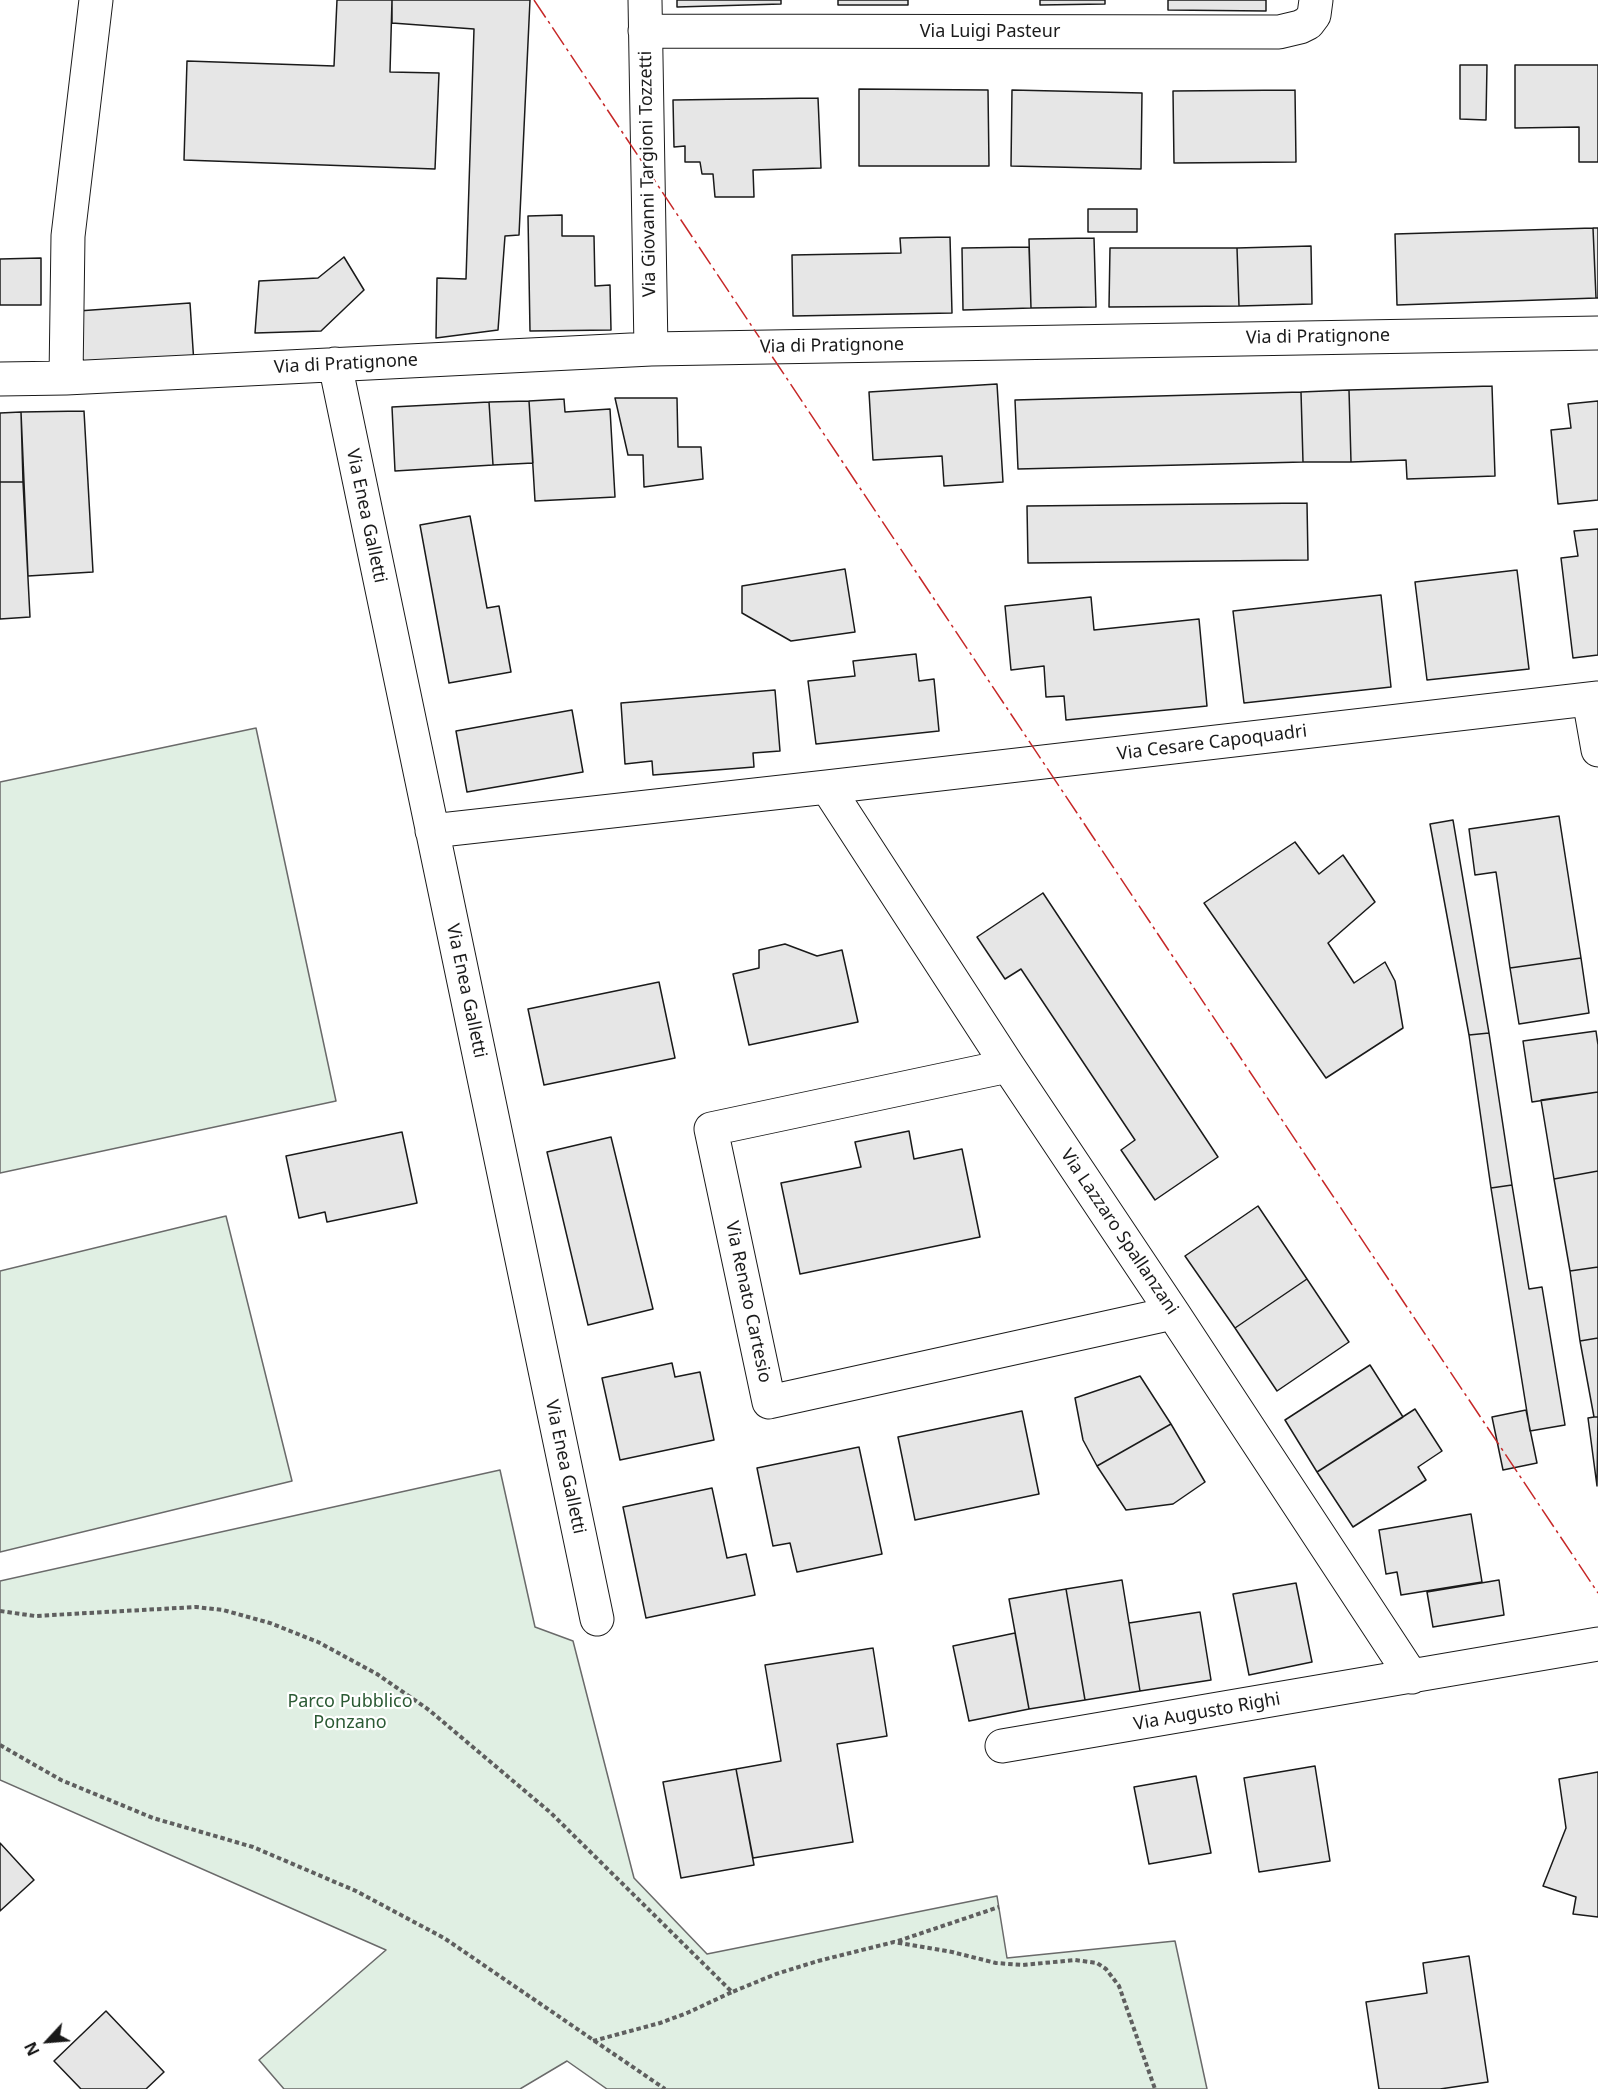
<!DOCTYPE html>
<html>
<head>
<meta charset="utf-8">
<style>
  body { margin:0 }
  #map { position:relative; width:1598px; height:2089px; overflow:hidden; background:#fff; font-family:"Noto Sans",sans-serif }
  canvas { display:block }
  .north { position:absolute; left:18px; top:2011px; width:60px; height:60px; -webkit-text-stroke:4px #fff; paint-order:stroke; rotate:244deg; font-size:16px; font-weight:700; line-height:24px; text-align:center; color:#1a1a1a }
  .north::after { content:''; display:block; margin:auto; width:21px; height:27px; background:#1a1a1a; clip-path:polygon(50% 0,100% 100%,50% 72%,0 100%) }
</style>
</head>
<body>
<div id="map">
<canvas width="1598" height="2089"></canvas>
<div class="north">N</div>
</div>
<script>
const context = document.querySelector('canvas').getContext('2d');
context.lineJoin = 'round';
function fill(path, color) { context.fillStyle = color; context.fill(path, 'evenodd'); }
const toPath = rows => new Path2D(rows.map(r => 'M' + r).join(''));
function strokePath(path, color, width, dash) { context.strokeStyle = color; context.lineWidth = width; context.lineCap = dash ? 'butt' : 'round'; context.setLineDash(dash || []); context.stroke(path); }
function label(font, color, halo, rows, align = 'center') {
  context.font = font + ' "Noto Sans",sans-serif'; context.lineWidth = 4.5; context.setLineDash([]); context.textBaseline = 'middle'; context.strokeStyle = halo; context.fillStyle = color; for (const [text, x, y, turn = 0] of rows) {
    context.save(); context.translate(x, y); context.rotate((+turn || 0) * Math.PI / 180); context.textAlign = isNaN(turn) ? turn : align; if (halo) context.strokeText(text, 0, 0); context.fillText(text, 0, 0); context.restore();
  }
}
const green = toPath([
  [256,728,336,1101,0,1173,0,782,256,728],
  [226,1216,292,1481,0,1552,0,1271,226,1216],
  [500,1470,535,1627,573,1641,634,1878,707,1954,997,1896,1007,1958,1175,1941,1207,2089,607,2089,567,2061,520,2089,284,2089,259,2060,386,1950,0,1780,0,1581,500,1470]
]);
fill(green, '#e0efe3');
strokePath(green, '#6a6a6a', 1.5);
const building = toPath([
  [337,0,392,0,390,72,439,73,435,169,184,160,187,61,334,66,337,0],
  [392,0,530,0,519,235,505,236,498,330,436,338,437,278,466,279,474,29,392,23,392,0],
  [677,0,781,0,781,4,677,7,677,0],
  [838,0,908,0,908,5,838,5,838,0],
  [1040,0,1105,0,1105,4,1040,5,1040,0],
  [1168,0,1266,0,1266,11,1168,10,1168,0],
  [1460,65,1487,65,1486,120,1460,119,1460,65],
  [1515,65,1598,65,1598,162,1579,162,1579,127,1515,128,1515,65],
  [859,89,988,90,989,166,859,166,859,89],
  [1012,90,1142,93,1141,169,1011,166,1012,90],
  [1295,90,1296,162,1174,163,1173,91,1295,90],
  [818,98,821,168,753,170,754,197,715,197,713,174,702,174,700,162,685,162,685,146,674,147,673,100,818,98],
  [1088,209,1137,209,1137,232,1088,232,1088,209],
  [562,215,562,236,594,236,595,286,610,285,611,330,530,331,528,216,562,215],
  [1593,228,1598,228,1598,298,1596,298,1593,228],
  [1593,228,1596,298,1397,305,1395,234,1593,228],
  [950,237,952,313,793,316,792,255,901,253,900,238,950,237],
  [1094,238,1096,307,1031,308,1029,239,1094,238],
  [1311,246,1312,304,1239,306,1237,248,1311,246],
  [1029,247,1031,308,963,310,962,248,1029,247],
  [1110,248,1237,248,1239,306,1109,307,1110,248],
  [344,257,364,290,321,331,255,333,259,281,318,278,344,257],
  [41,258,41,305,0,305,0,259,41,258],
  [190,303,194,364,82,372,78,311,190,303],
  [997,384,1003,482,944,486,942,456,873,460,869,392,997,384],
  [1492,386,1495,476,1407,479,1406,460,1351,462,1349,390,1492,386],
  [1349,390,1351,462,1303,462,1301,392,1349,390],
  [1301,392,1303,462,1018,469,1015,400,1301,392],
  [615,398,677,398,678,447,701,447,703,479,644,487,643,455,628,455,615,398],
  [564,399,565,412,610,409,615,497,535,501,529,401,564,399],
  [529,401,533,463,493,465,489,402,529,401],
  [1598,401,1598,500,1558,504,1551,430,1571,428,1568,404,1598,401],
  [489,402,493,465,395,471,392,407,489,402],
  [84,411,93,572,28,576,21,412,84,411],
  [21,412,23,482,0,482,0,413,21,412],
  [0,482,23,482,30,617,0,619,0,482],
  [1307,503,1308,560,1028,563,1027,506,1307,503],
  [470,516,487,608,499,606,511,672,449,683,420,525,470,516],
  [1598,529,1598,655,1573,658,1561,558,1578,556,1574,531,1598,529],
  [845,569,855,632,791,641,742,613,742,586,845,569],
  [1517,570,1529,669,1427,680,1415,582,1517,570],
  [1381,595,1391,687,1244,703,1233,611,1381,595],
  [1091,597,1094,630,1199,619,1207,706,1066,720,1064,696,1046,697,1044,666,1011,670,1005,606,1091,597],
  [916,654,919,681,934,679,939,731,816,744,808,681,855,676,853,661,916,654],
  [775,690,780,751,753,753,754,767,653,775,652,761,625,764,621,703,775,690],
  [572,710,583,772,467,792,456,731,572,710],
  [1559,816,1581,958,1510,968,1496,872,1475,875,1469,829,1559,816],
  [1453,820,1489,1033,1469,1035,1430,824,1453,820],
  [1295,842,1319,874,1343,855,1375,902,1328,943,1354,983,1385,962,1395,981,1403,1028,1326,1078,1204,903,1295,842],
  [1043,893,1218,1157,1155,1200,1121,1150,1135,1140,1021,969,1005,979,977,937,1043,893],
  [785,944,817,956,842,950,858,1022,749,1045,733,974,759,968,759,950,785,944],
  [1581,958,1589,1013,1519,1024,1510,968,1581,958],
  [659,982,675,1058,544,1085,528,1009,659,982],
  [1596,1031,1598,1045,1598,1092,1532,1102,1523,1041,1596,1031],
  [1489,1033,1512,1185,1491,1188,1469,1035,1489,1033],
  [1598,1092,1598,1171,1554,1179,1541,1100,1598,1092],
  [909,1131,914,1159,962,1149,980,1237,800,1274,781,1183,861,1167,855,1142,909,1131],
  [402,1132,417,1203,327,1222,325,1212,299,1218,286,1156,402,1132],
  [611,1137,653,1309,588,1325,547,1152,611,1137],
  [1598,1171,1598,1267,1570,1271,1554,1179,1598,1171],
  [1512,1185,1529,1289,1542,1287,1565,1425,1530,1431,1491,1188,1512,1185],
  [1258,1206,1307,1279,1235,1328,1185,1256,1258,1206],
  [1598,1267,1598,1338,1580,1341,1570,1271,1598,1267],
  [1307,1279,1349,1342,1277,1391,1235,1328,1307,1279],
  [1598,1338,1598,1417,1594,1417,1580,1341,1598,1338],
  [672,1363,675,1377,700,1372,714,1440,620,1460,602,1378,672,1363],
  [1370,1365,1403,1417,1317,1472,1285,1420,1370,1365],
  [1140,1376,1171,1424,1097,1466,1083,1440,1075,1398,1140,1376],
  [1415,1409,1442,1451,1418,1467,1426,1480,1353,1527,1317,1472,1415,1409],
  [1526,1410,1537,1463,1503,1470,1492,1417,1526,1410],
  [1022,1411,1039,1494,915,1520,898,1437,1022,1411],
  [1594,1417,1598,1417,1597,1486,1588,1418,1594,1417],
  [1171,1424,1205,1482,1173,1504,1126,1510,1097,1466,1171,1424],
  [859,1447,882,1554,797,1572,790,1543,773,1546,757,1468,859,1447],
  [712,1488,727,1558,746,1554,755,1595,646,1618,623,1507,712,1488],
  [1471,1514,1482,1582,1401,1595,1397,1572,1386,1574,1379,1530,1471,1514],
  [1122,1580,1140,1691,1085,1700,1066,1589,1122,1580],
  [1499,1580,1504,1615,1433,1627,1427,1592,1499,1580],
  [1296,1583,1312,1662,1249,1675,1233,1594,1296,1583],
  [1066,1589,1085,1700,1029,1709,1009,1599,1066,1589],
  [1200,1612,1211,1680,1140,1691,1129,1623,1200,1612],
  [1015,1633,1029,1709,969,1721,953,1646,1015,1633],
  [873,1648,887,1736,837,1744,853,1842,753,1858,736,1769,781,1761,765,1665,873,1648],
  [1315,1766,1330,1861,1259,1872,1244,1778,1315,1766],
  [736,1769,754,1865,681,1878,663,1782,736,1769],
  [1598,1772,1598,1917,1573,1914,1576,1897,1543,1886,1566,1828,1559,1779,1598,1772],
  [1196,1776,1211,1853,1149,1864,1134,1787,1196,1776],
  [0,1843,34,1880,0,1911,0,1843],
  [1469,1956,1488,2082,1440,2089,1379,2089,1366,2002,1427,1993,1423,1963,1469,1956],
  [106,2011,164,2072,146,2089,81,2089,54,2061,106,2011]
]);
fill(building, '#e6e6e6');
strokePath(building, '#1a1a1a', 1.5);
const minor = toPath([
  [645,0,651,349],
  [645,31,1279,32,1300,27,1308,23,1314,15,1316,0],
  [335,364,597,1619],
  [66,378,68,236,96,0],
  [0,379,66,378,651,349,1598,333],
  [1589,699,1598,750],
  [827,787,1008,1066,1173,1313,1412,1677],
  [432,831,827,787,1598,698],
  [1008,1066,711,1129,769,1402,1173,1313],
  [1002,1746,1598,1644]
]);
strokePath(minor, '#1a1a1a', 35);
strokePath(toPath([
  [0,1611,35,1616,196,1607,223,1610,270,1623,318,1642,377,1674,429,1710,551,1813,732,1992,776,1974,818,1961,894,1942,952,1952,996,1963,1023,1965,1075,1960,1097,1963,1106,1969,1119,1986,1155,2089],
  [0,1745,61,1780,153,1818,253,1847,356,1891,444,1938,665,2089],
  [898,1941,999,1907],
  [593,2041,660,2023,687,2013,732,1992]
]), '#5f5f5f', 4, [4.5, 3]);
strokePath(minor, '#fff', 33);
strokePath(toPath([
  [534,0,1598,1593]
]), '#c62828', 1.5, [21, 4.5, 3, 4.5]);
label('18px', '#1a1a1a', '#fff', [
  ["Via Luigi Pasteur",990,32],
  ["Via Giovanni Targioni Tozzetti",648,174,-91],
  ["Via di Pratignone",1318,337,-1],
  ["Via di Pratignone",832,346,-1],
  ["Via di Pratignone",346,364,-3],
  ["Via Enea Galletti",366,516,78],
  ["Via Cesare Capoquadri",1212,743,-7],
  ["Via Enea Galletti",466,991,78],
  ["Via Lazzaro Spallanzani",1119,1232,56],
  ["Via Renato Cartesio",748,1302,78],
  ["Via Enea Galletti",565,1467,78],
  ["Via Augusto Righi",1207,1712,-10]
]);
label('18px', '#2b5a34', '#fff', [
  ["Parco Pubblico",350,1702],
  ["Ponzano",350,1723]
]);
</script>
</body>
</html>
